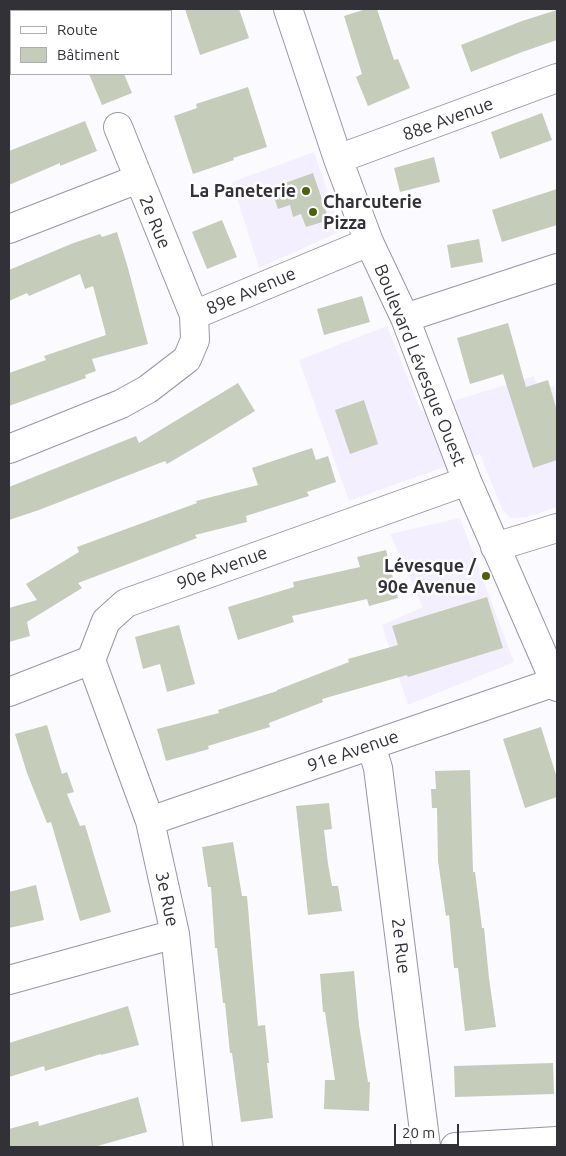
<!DOCTYPE html>
<html>
<head>
<meta charset="utf-8">
<style>
  body { margin:0 }
  #map { position:relative; width:566px; height:1156px; overflow:hidden; background:#fbfafe; font-family:Ubuntu,sans-serif }
  canvas { display:block }
  .frame { position:absolute; inset:0; border:10px solid #333138; pointer-events:none }
  .legend { position:absolute; left:10px; top:10px; width:162px; height:65px; box-sizing:border-box; background:#fff; border:1px solid #adadaf; margin:0; padding:6px 9px; list-style:none; font-size:15px; color:#333138 }
  .legend li { display:flex; align-items:center; gap:10px; height:25px }
  .legend b { width:25px; border:1px solid #adadaf }
  .scale { position:absolute; left:394px; top:1124px; width:65px; height:22px; box-sizing:border-box; border:2px solid #333138; border-top:0; padding-left:6px; font-size:15px; line-height:18px; white-space:nowrap; color:#333138; -webkit-text-stroke:4px #fff; paint-order:stroke }
</style>
</head>
<body>
<div id="map">
<canvas width="566" height="1156"></canvas>
<div class="frame"></div>
<ul class="legend">
<li><b style="height:6px;background:#fff"></b>Route</li>
<li><b style="height:14px;background:#c6ccba"></b>Bâtiment</li>
</ul>
<div class="scale">20 m</div>
</div>
<script>
const context = document.querySelector('canvas').getContext('2d');
context.lineJoin = 'round';
function fill(path, color) { context.fillStyle = color; context.fill(path, 'evenodd'); }
const toPath = rows => new Path2D(rows.map(r => 'M' + r).join(''));
function strokePath(path, color, width, dash) { context.strokeStyle = color; context.lineWidth = width; context.lineCap = dash ? 'butt' : 'round'; context.setLineDash(dash || []); context.stroke(path); }
function label(font, color, halo, rows, align = 'center') {
  context.font = font + ' Ubuntu,sans-serif'; context.lineWidth = 5; context.setLineDash([]); context.textBaseline = 'middle'; context.strokeStyle = halo; context.fillStyle = color; for (const [text, x, y, turn = 0] of rows) {
    context.save(); context.translate(x, y); context.rotate((+turn || 0) * Math.PI / 180); context.textAlign = isNaN(turn) ? turn : align; if (halo) context.strokeText(text, 0, 0); context.fillText(text, 0, 0); context.restore();
  }
}
fill(toPath([
  [314,152,341,231,259,268,232,182],
  [387,326,421,411,534,376,539,389,554,386,557,397,557,507,527,517,510,518,502,509,480,454,349,501,299,360],
  [460,518,514,662,408,705,382,625,423,607,390,534]
]), '#f4effe');
fill(toPath([
  [185,9,239,9,249,38,200,55],
  [366,9,377,9,394,60,398,59,410,88,368,106,356,77,362,74,344,16],
  [557,10,557,40,522,52,471,72,461,45,522,21],
  [89,74,124,74,132,93,102,105],
  [248,87,267,147,233,158,234,160,193,174,174,116,197,108,196,104],
  [542,113,552,140,500,159,491,132],
  [85,121,97,151,60,166,60,163,9,185,9,151],
  [434,157,440,182,400,192,394,168],
  [313,173,329,220,306,227,301,214,293,217,290,205,278,209,271,188],
  [557,189,557,225,502,242,492,210],
  [222,220,237,257,207,269,192,232],
  [117,232,128,268,148,344,92,359,96,371,85,375,86,378,9,406,9,373,46,360,44,356,106,335,93,286,85,289,80,274,29,296,27,293,9,301,9,270,71,244,100,234,102,237],
  [479,239,483,262,451,268,447,245],
  [362,296,370,322,324,335,317,309],
  [508,323,526,387,548,380,557,411,557,460,533,468,503,374,470,384,457,338],
  [238,383,255,411,206,441,167,464,165,461,39,510,9,520,9,487,136,436,139,443],
  [364,400,378,444,350,454,335,410],
  [312,448,316,460,328,456,336,482,307,492,309,496,246,516,247,522,195,535,197,538,78,583,82,588,27,622,30,636,9,642,9,608,37,600,26,584,79,552,77,547,197,503,196,501,258,485,252,468],
  [386,550,398,598,369,606,367,599,292,616,294,622,238,640,228,607,294,587,293,582,360,567,357,557],
  [487,597,503,648,408,677,407,675,322,699,323,702,269,723,270,727,208,746,209,749,166,761,157,729,219,713,218,710,277,691,277,690,349,662,348,659,398,645,392,626],
  [179,625,195,684,167,692,160,664,143,669,135,637],
  [47,725,62,774,67,772,74,792,67,794,80,826,85,825,111,912,80,921,51,822,47,823,27,773,15,734],
  [541,727,557,778,557,797,525,808,503,739],
  [470,770,473,872,475,872,482,928,484,928,489,978,496,1027,465,1031,458,968,454,968,449,915,446,916,438,861,437,808,432,808,431,789,436,789,435,771],
  [329,803,332,829,324,830,328,864,332,886,338,886,342,911,308,915,296,806],
  [233,842,242,896,247,896,258,1026,265,1025,269,1063,267,1063,273,1118,241,1122,232,1053,230,1053,225,1003,223,1003,217,948,215,948,211,887,208,887,202,847],
  [36,885,44,920,9,928,9,892],
  [354,971,359,1025,368,1082,370,1082,369,1111,324,1109,325,1080,335,1080,325,1012,323,1012,320,974],
  [128,1006,139,1045,101,1055,101,1054,45,1071,44,1066,9,1077,9,1043],
  [553,1063,554,1094,455,1097,454,1066],
  [138,1097,147,1132,94,1147,9,1147,9,1129,38,1121,39,1126]
]), '#c6ccba');
const minor = toPath([
  [288,9,338,159,369,242,405,318,467,481,557,687],
  [338,159,557,78],
  [9,229,138,179],
  [194,315,369,242],
  [405,318,557,268],
  [9,449,121,404,148,389,187,359,195,340,194,315,118,127],
  [495,547,557,528],
  [91,660,150,821,175,934,198,1147],
  [9,692,91,660,106,621,126,603,467,481],
  [371,745,378,768,426,1147],
  [150,821,555,682],
  [9,980,175,934],
  [455,1147,557,1141]
]);
strokePath(minor, '#9a94a5', 30);
strokePath(minor, '#fff', 28);
for (const [x, y, r, color] of [
  [306,191,5,"#4d610b"],
  [313,212,5,"#4d610b"],
  [486,576,5,"#4d610b"]
]) { const dot = new Path2D(); dot.arc(x, y, r, 0, 2 * Math.PI); context.fillStyle = color; context.fill(dot); strokePath(dot, '#fff', 2); }
label('18px', '#333138', '#fff', [
  ["88e Avenue",448,119,-20],
  ["2e Rue",155,222,68],
  ["89e Avenue",251,291,-23],
  ["Boulevard Lévesque Ouest",420,365,68],
  ["90e Avenue",222,568,-20],
  ["91e Avenue",353,751,-19],
  ["3e Rue",167,899,78],
  ["2e Rue",401,946,83]
]);
label('bold 18px', '#333138', '#fff', [
  ["La Paneterie",296,191],
  ["Charcuterie",323,202,"left"],
  ["Pizza",323,223,"left"],
  ["Lévesque /",476,566],
  ["90e Avenue",476,587]
], 'right');
</script>
</body>
</html>
